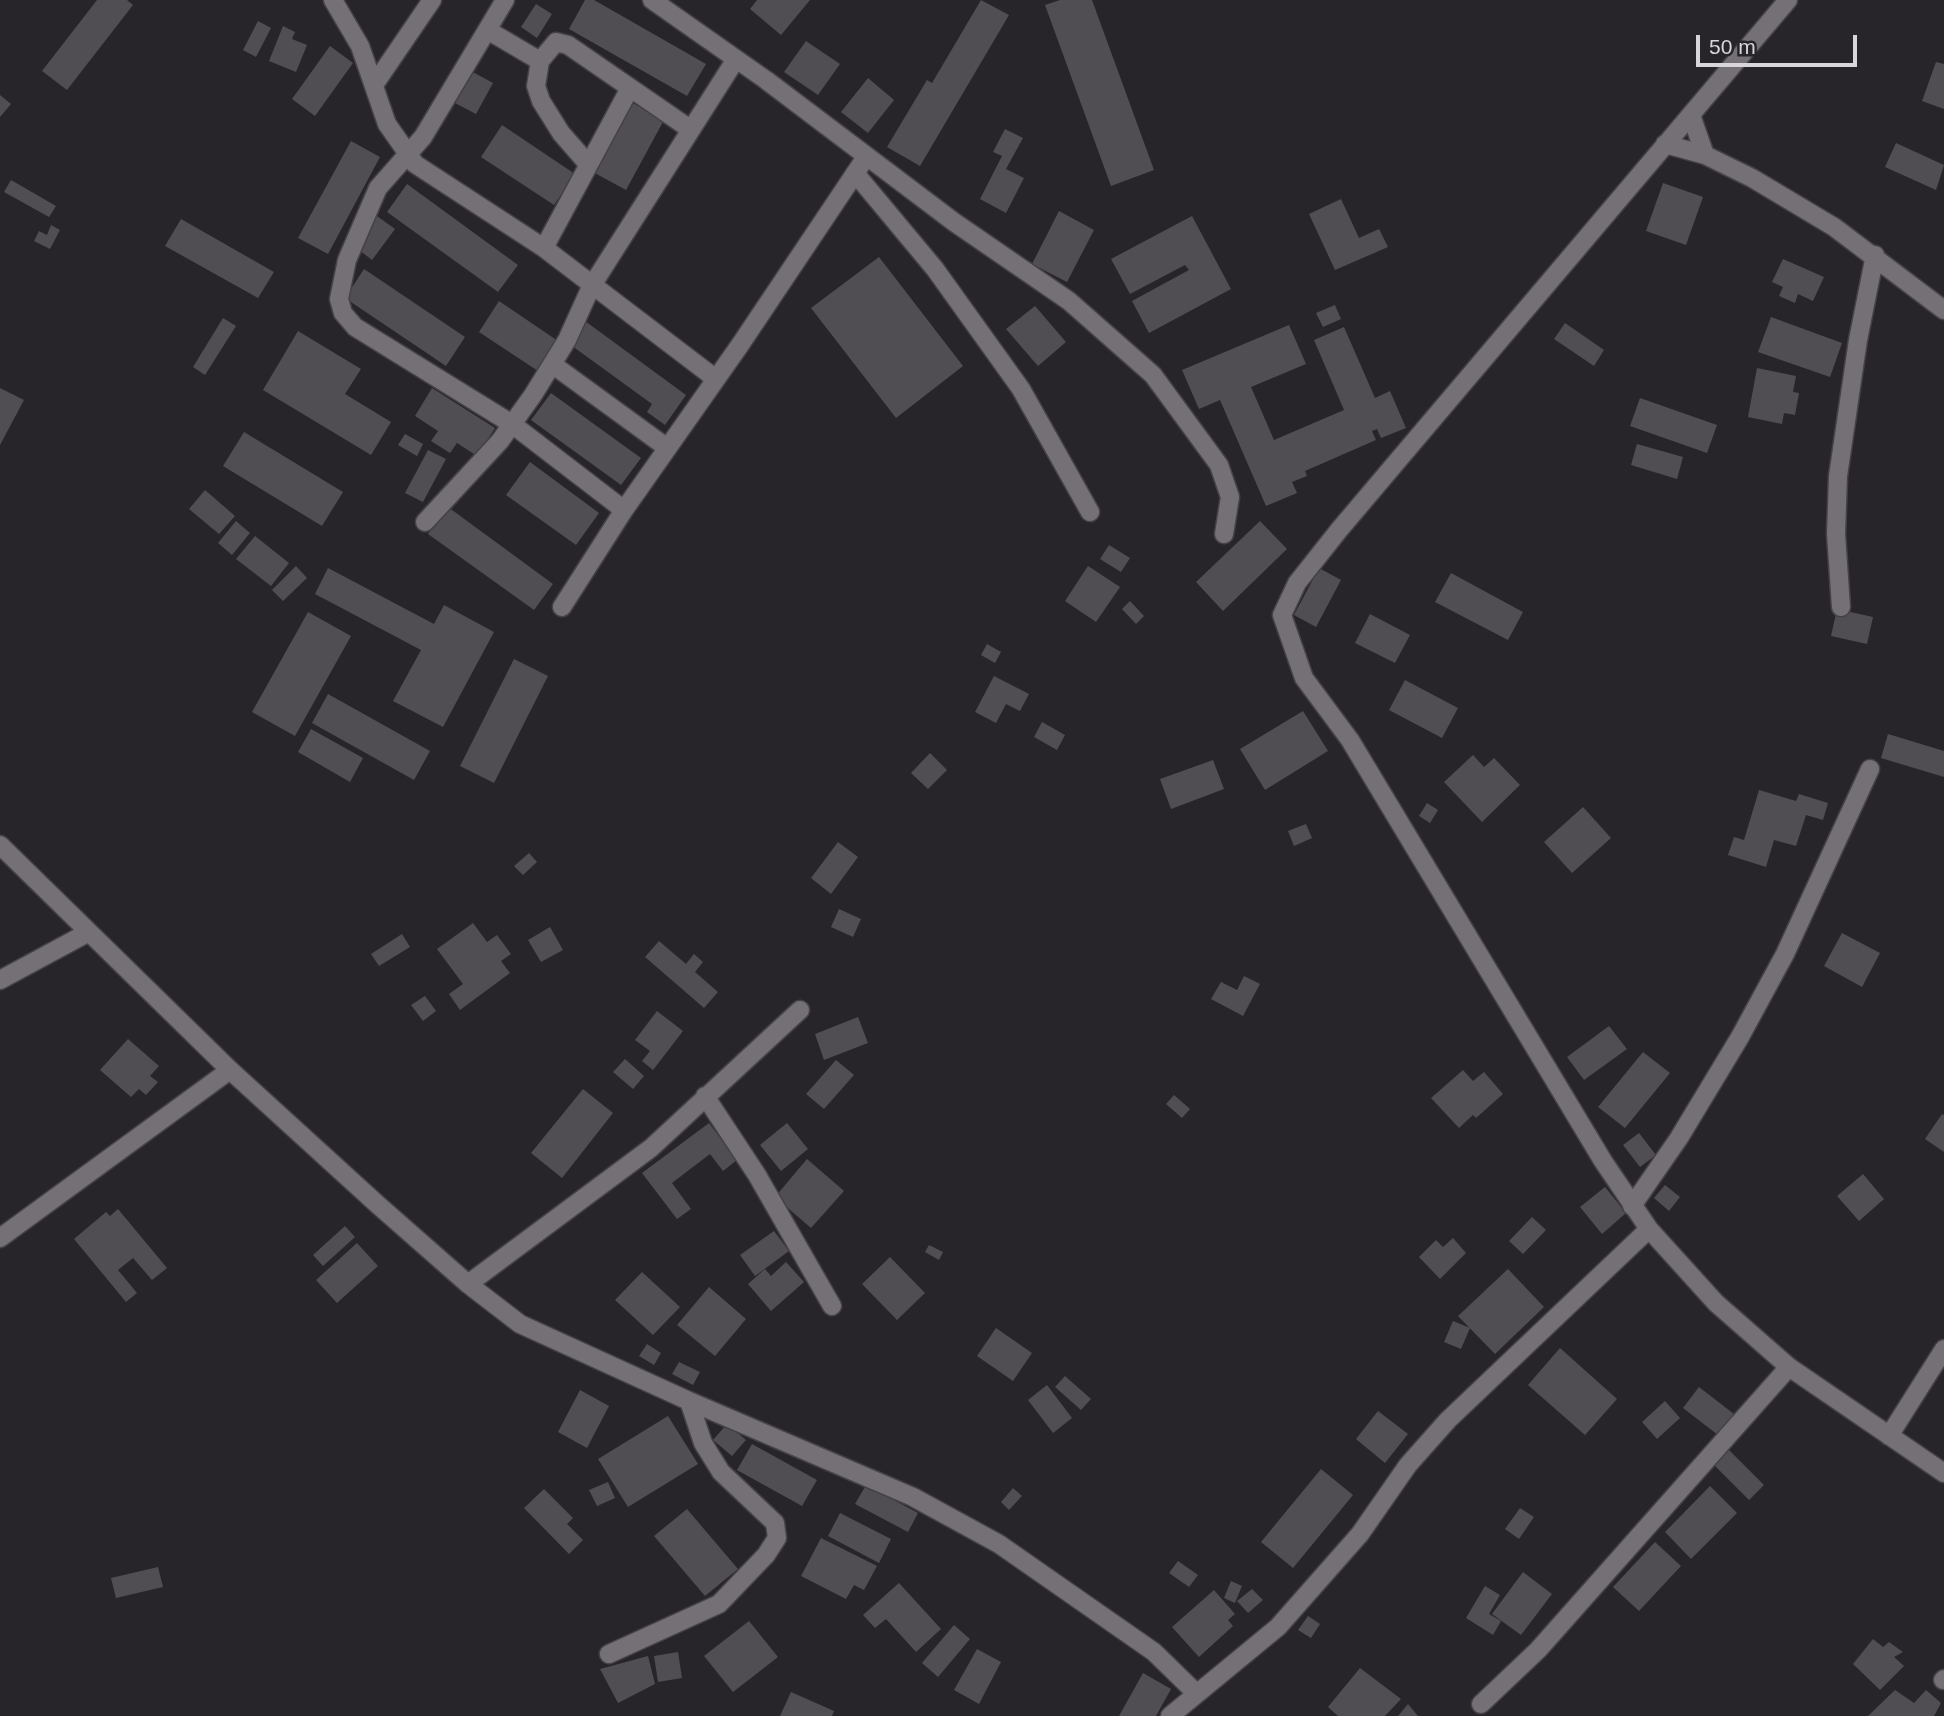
<!DOCTYPE html>
<html>
<head>
<meta charset="utf-8">
<style>
  body { margin:0 }
  #map { position:relative; width:1944px; height:1716px; overflow:hidden; background:#28252a; font-family:Arial,sans-serif }
  canvas { display:block }
  .scale { position:absolute; left:1696px; top:35px; width:161px; height:32px; box-sizing:border-box; border:4px solid #d8d6d9; border-top:0; padding-left:9px; font-size:21px; line-height:24px; white-space:nowrap; color:#d8d6d9; -webkit-text-stroke:5px #28252a; paint-order:stroke }
</style>
</head>
<body>
<div id="map">
<canvas width="1944" height="1716"></canvas>
<div class="scale">50 m</div>
</div>
<script>
const context = document.querySelector('canvas').getContext('2d');
context.lineJoin = 'round';
function fill(path, color) { context.fillStyle = color; context.fill(path, 'evenodd'); }
const toPath = rows => new Path2D(rows.map(r => 'M' + r).join(''));
function strokePath(path, color, width, dash) { context.strokeStyle = color; context.lineWidth = width; context.lineCap = dash ? 'butt' : 'round'; context.setLineDash(dash || []); context.stroke(path); }
fill(toPath([
  [97,0,127,0,133,5,67,90,42,71],
  [585,0,594,0,706,64,687,96,569,29],
  [757,0,810,0,781,35,750,9],
  [981,0,1009,15,920,166,887,147,927,80,932,83],
  [1060,0,1092,0,1154,170,1111,186,1045,5],
  [536,4,552,14,537,38,521,27],
  [258,21,271,28,256,57,243,50],
  [283,26,295,32,292,39,307,45,296,72,269,61],
  [806,41,840,64,818,95,784,72],
  [330,46,353,63,315,116,292,99],
  [1936,62,1944,64,1944,109,1922,101],
  [471,71,493,83,476,114,455,103],
  [868,78,894,100,868,133,841,112],
  [0,95,11,104,0,117],
  [629,101,664,120,626,190,591,171],
  [502,125,575,174,554,205,481,157],
  [1005,129,1023,138,1006,169,1024,178,1006,213,980,199,1002,156,993,152],
  [351,141,380,157,328,254,298,238],
  [1896,143,1944,165,1936,190,1885,167],
  [11,180,56,206,49,217,4,192],
  [1663,183,1703,197,1686,245,1646,231],
  [407,184,518,265,498,292,387,212],
  [1341,199,1359,238,1379,229,1388,247,1335,270,1309,214],
  [1059,211,1094,230,1067,282,1032,264],
  [377,216,395,229,372,260,354,246],
  [1192,216,1231,289,1149,333,1132,301,1189,270,1185,265,1130,294,1111,259],
  [181,219,274,272,258,298,165,246],
  [51,225,60,230,50,249,34,241,39,231,47,235],
  [879,257,963,366,896,418,811,308],
  [1783,259,1824,277,1813,301,1798,294,1795,303,1779,296,1783,287,1772,282],
  [364,269,465,337,446,366,345,298],
  [499,301,558,341,538,371,479,332],
  [1335,305,1341,319,1323,327,1316,313],
  [1035,306,1066,342,1038,366,1006,329],
  [1771,317,1842,343,1830,377,1758,352],
  [223,318,236,326,205,375,193,367],
  [585,321,686,395,665,425,647,412,652,404,568,343],
  [1565,323,1604,350,1594,366,1554,339],
  [1289,325,1306,364,1251,387,1274,440,1344,410,1314,340,1344,327,1375,398,1390,391,1406,428,1381,438,1377,429,1372,431,1376,440,1305,471,1307,476,1292,482,1297,493,1266,506,1220,400,1199,409,1182,370],
  [298,331,361,369,345,394,391,422,371,455,263,390],
  [1757,368,1796,376,1793,392,1799,393,1795,415,1784,413,1782,424,1748,417],
  [0,388,24,400,0,445],
  [432,388,495,428,477,456,457,443,450,453,431,441,438,431,415,416],
  [551,393,641,458,621,485,531,420],
  [1640,398,1717,425,1707,453,1630,426],
  [244,432,343,492,322,526,223,466],
  [405,434,423,444,417,456,398,445],
  [1637,444,1683,457,1677,479,1631,465],
  [428,450,446,459,423,502,405,493],
  [530,462,599,513,576,545,506,495],
  [205,490,235,516,219,534,189,509],
  [448,507,553,584,534,610,428,534],
  [236,521,250,533,232,555,218,543],
  [1260,521,1287,549,1223,611,1196,582],
  [255,536,289,563,271,586,236,559],
  [1109,545,1130,558,1121,572,1100,559],
  [296,566,307,578,283,601,272,590],
  [1088,566,1120,587,1096,622,1065,601],
  [328,568,434,624,444,605,494,632,443,727,393,701,421,650,315,594],
  [1319,568,1341,580,1316,627,1294,615],
  [1451,573,1523,612,1508,640,1435,602],
  [1130,601,1144,616,1136,624,1122,609],
  [1837,609,1873,617,1867,644,1831,636],
  [308,612,351,636,295,736,252,712],
  [1370,614,1410,635,1395,663,1355,643],
  [987,644,1001,652,995,663,981,655],
  [514,659,548,676,494,783,460,766],
  [994,676,1029,694,1020,711,1006,704,996,723,975,712],
  [1405,680,1458,708,1442,738,1389,710],
  [328,694,430,751,414,780,312,723],
  [1303,711,1328,751,1265,790,1240,749],
  [1042,722,1065,735,1057,750,1034,737],
  [311,729,363,758,350,782,298,752],
  [1888,734,1944,751,1944,777,1881,758],
  [930,753,947,770,928,789,911,773],
  [1473,755,1484,767,1494,758,1520,785,1482,822,1444,782],
  [1213,760,1224,789,1171,809,1160,779],
  [1759,790,1796,801,1799,794,1828,803,1823,820,1806,815,1796,846,1774,840,1766,867,1728,855,1734,837,1744,840],
  [1427,803,1438,810,1430,823,1419,816],
  [1583,807,1611,838,1572,873,1544,842],
  [1306,824,1312,838,1294,846,1288,831],
  [838,842,858,857,831,894,811,878],
  [529,853,537,862,523,875,514,866],
  [839,909,861,919,853,937,831,927],
  [473,923,487,942,497,935,511,954,501,961,510,973,460,1010,449,994,463,984,437,949],
  [550,927,563,950,541,962,528,940],
  [1842,933,1880,953,1862,987,1824,966],
  [402,934,410,947,379,966,371,954],
  [659,941,686,964,694,954,703,962,695,972,718,992,704,1008,645,957],
  [1244,976,1260,984,1243,1016,1211,999,1221,982,1237,990],
  [425,996,436,1011,423,1021,411,1005],
  [657,1011,683,1031,653,1070,642,1061,650,1051,635,1040],
  [858,1017,868,1043,824,1060,815,1034],
  [1609,1026,1627,1049,1584,1080,1567,1057],
  [128,1039,159,1066,150,1076,158,1082,146,1095,139,1089,131,1097,100,1070],
  [1643,1052,1670,1073,1625,1128,1598,1107],
  [625,1059,644,1076,633,1089,613,1072],
  [836,1060,854,1075,824,1109,806,1094],
  [1463,1070,1473,1081,1484,1072,1503,1094,1476,1118,1473,1115,1459,1128,1431,1098],
  [583,1089,613,1113,562,1178,531,1153],
  [1174,1095,1190,1109,1182,1118,1166,1104],
  [1942,1114,1944,1115,1944,1152,1925,1139],
  [709,1123,737,1160,723,1171,710,1154,672,1183,691,1209,677,1219,642,1173],
  [787,1123,808,1149,781,1171,760,1145],
  [1639,1133,1656,1155,1640,1167,1623,1145],
  [807,1159,844,1191,811,1228,775,1197],
  [1863,1174,1884,1199,1859,1221,1837,1196],
  [1665,1185,1680,1197,1669,1211,1654,1198],
  [1605,1187,1626,1213,1602,1234,1580,1207],
  [118,1209,167,1268,152,1280,133,1258,118,1270,137,1293,126,1302,74,1239,106,1212,110,1216],
  [1532,1217,1546,1230,1523,1254,1509,1241],
  [345,1226,355,1237,323,1266,313,1255],
  [774,1231,789,1251,755,1276,740,1255],
  [1453,1238,1466,1253,1440,1279,1419,1257,1436,1240,1443,1247],
  [357,1243,378,1266,337,1303,316,1280],
  [929,1245,943,1252,939,1260,925,1252],
  [890,1257,925,1293,897,1320,862,1284],
  [786,1262,804,1282,771,1311,748,1284,765,1269,771,1276],
  [1508,1269,1544,1307,1495,1354,1458,1316],
  [642,1272,680,1307,653,1335,615,1300],
  [709,1287,746,1319,715,1356,677,1325],
  [1453,1321,1470,1328,1461,1349,1444,1342],
  [996,1328,1032,1353,1013,1381,977,1356],
  [647,1344,661,1353,654,1365,639,1356],
  [1560,1348,1617,1399,1585,1435,1528,1385],
  [679,1362,700,1372,693,1385,672,1374],
  [1065,1376,1091,1399,1081,1410,1055,1387],
  [1047,1385,1072,1418,1053,1433,1028,1400],
  [1699,1387,1734,1414,1718,1435,1683,1408],
  [580,1390,609,1406,587,1448,558,1432],
  [1665,1401,1680,1418,1657,1439,1642,1422],
  [1378,1411,1408,1434,1385,1463,1356,1439],
  [668,1416,698,1464,628,1507,598,1459],
  [727,1424,746,1440,732,1456,713,1440],
  [752,1444,817,1480,802,1506,737,1470],
  [1728,1449,1764,1485,1749,1500,1712,1463],
  [1321,1469,1353,1495,1293,1568,1261,1542],
  [608,1482,615,1498,597,1506,589,1490],
  [866,1485,918,1513,908,1532,855,1504],
  [1710,1486,1737,1513,1691,1559,1665,1532],
  [1013,1488,1022,1496,1009,1510,1001,1502],
  [544,1489,573,1518,567,1524,583,1540,569,1554,524,1508],
  [1520,1508,1534,1517,1519,1539,1505,1529],
  [687,1509,738,1569,705,1596,654,1536],
  [840,1513,891,1539,879,1563,828,1536],
  [821,1538,877,1566,864,1590,854,1585,846,1599,801,1576],
  [1655,1542,1681,1566,1639,1611,1613,1587],
  [1178,1561,1198,1575,1189,1587,1169,1573],
  [158,1567,163,1587,116,1598,111,1578],
  [1523,1572,1552,1594,1521,1635,1492,1614],
  [1231,1581,1242,1586,1235,1603,1224,1598],
  [899,1583,941,1629,916,1652,886,1619,875,1628,863,1615],
  [1485,1586,1500,1595,1489,1614,1501,1621,1493,1635,1466,1618],
  [1252,1589,1263,1600,1248,1613,1237,1601],
  [1214,1590,1235,1614,1228,1620,1233,1626,1199,1657,1172,1627],
  [1308,1616,1320,1624,1311,1638,1298,1630],
  [749,1621,778,1657,733,1692,704,1656],
  [954,1625,970,1639,938,1677,922,1663],
  [1873,1639,1883,1647,1889,1642,1903,1652,1894,1657,1904,1666,1880,1690,1853,1664],
  [977,1649,1001,1662,979,1704,954,1690],
  [678,1652,682,1678,658,1682,654,1656],
  [648,1656,655,1684,618,1703,600,1669],
  [1360,1668,1401,1699,1385,1716,1338,1716,1328,1707],
  [1143,1673,1171,1689,1156,1716,1119,1716],
  [1895,1690,1914,1703,1926,1690,1941,1703,1934,1716,1868,1716],
  [791,1692,834,1711,832,1716,780,1716],
  [1408,1704,1418,1716,1398,1716]
]), '#514e53');
const minor = toPath([
  [333,0,360,46,387,124,415,164,544,248,716,379],
  [505,0,423,137,378,188,347,260,339,299,343,313,355,327,512,424,624,510],
  [652,0,766,80,954,222,1069,301,1153,375,1219,465,1230,497,1224,534],
  [1788,0,1339,530,1297,583,1282,615,1304,678,1350,740,1603,1161,1649,1229,1716,1303,1789,1367,1944,1473],
  [489,31,540,61],
  [374,85,432,0],
  [1691,115,1705,155],
  [1665,144,1705,155,1752,178,1834,227,1944,310],
  [588,164,561,133,541,101,536,86,540,61,556,42,568,45,690,129],
  [855,173,935,269,1021,389,1090,512],
  [544,248,630,88],
  [552,364,666,447],
  [425,522,500,441,533,395,567,340,591,287,736,59],
  [562,607,624,510,740,345,866,157],
  [1841,607,1836,534,1838,476,1858,340,1875,255],
  [0,845,230,1070,377,1204,468,1284,520,1324,689,1401,913,1497,999,1544,1154,1652,1196,1693],
  [0,980,89,932],
  [705,1096,757,1175,832,1306],
  [1632,1206,1679,1138,1740,1037,1785,954,1870,769],
  [0,1238,230,1070],
  [468,1284,651,1148,800,1010],
  [1889,1436,1944,1349],
  [609,1654,719,1604,766,1555,777,1538,775,1523,721,1472,703,1443,689,1401],
  [1943,1680,1944,1679],
  [1481,1704,1538,1650,1789,1367],
  [1170,1716,1278,1627,1360,1534,1408,1465,1448,1420,1649,1229]
]);
strokePath(minor, '#454246', 21);
strokePath(minor, '#747076', 18);
</script>
</body>
</html>
